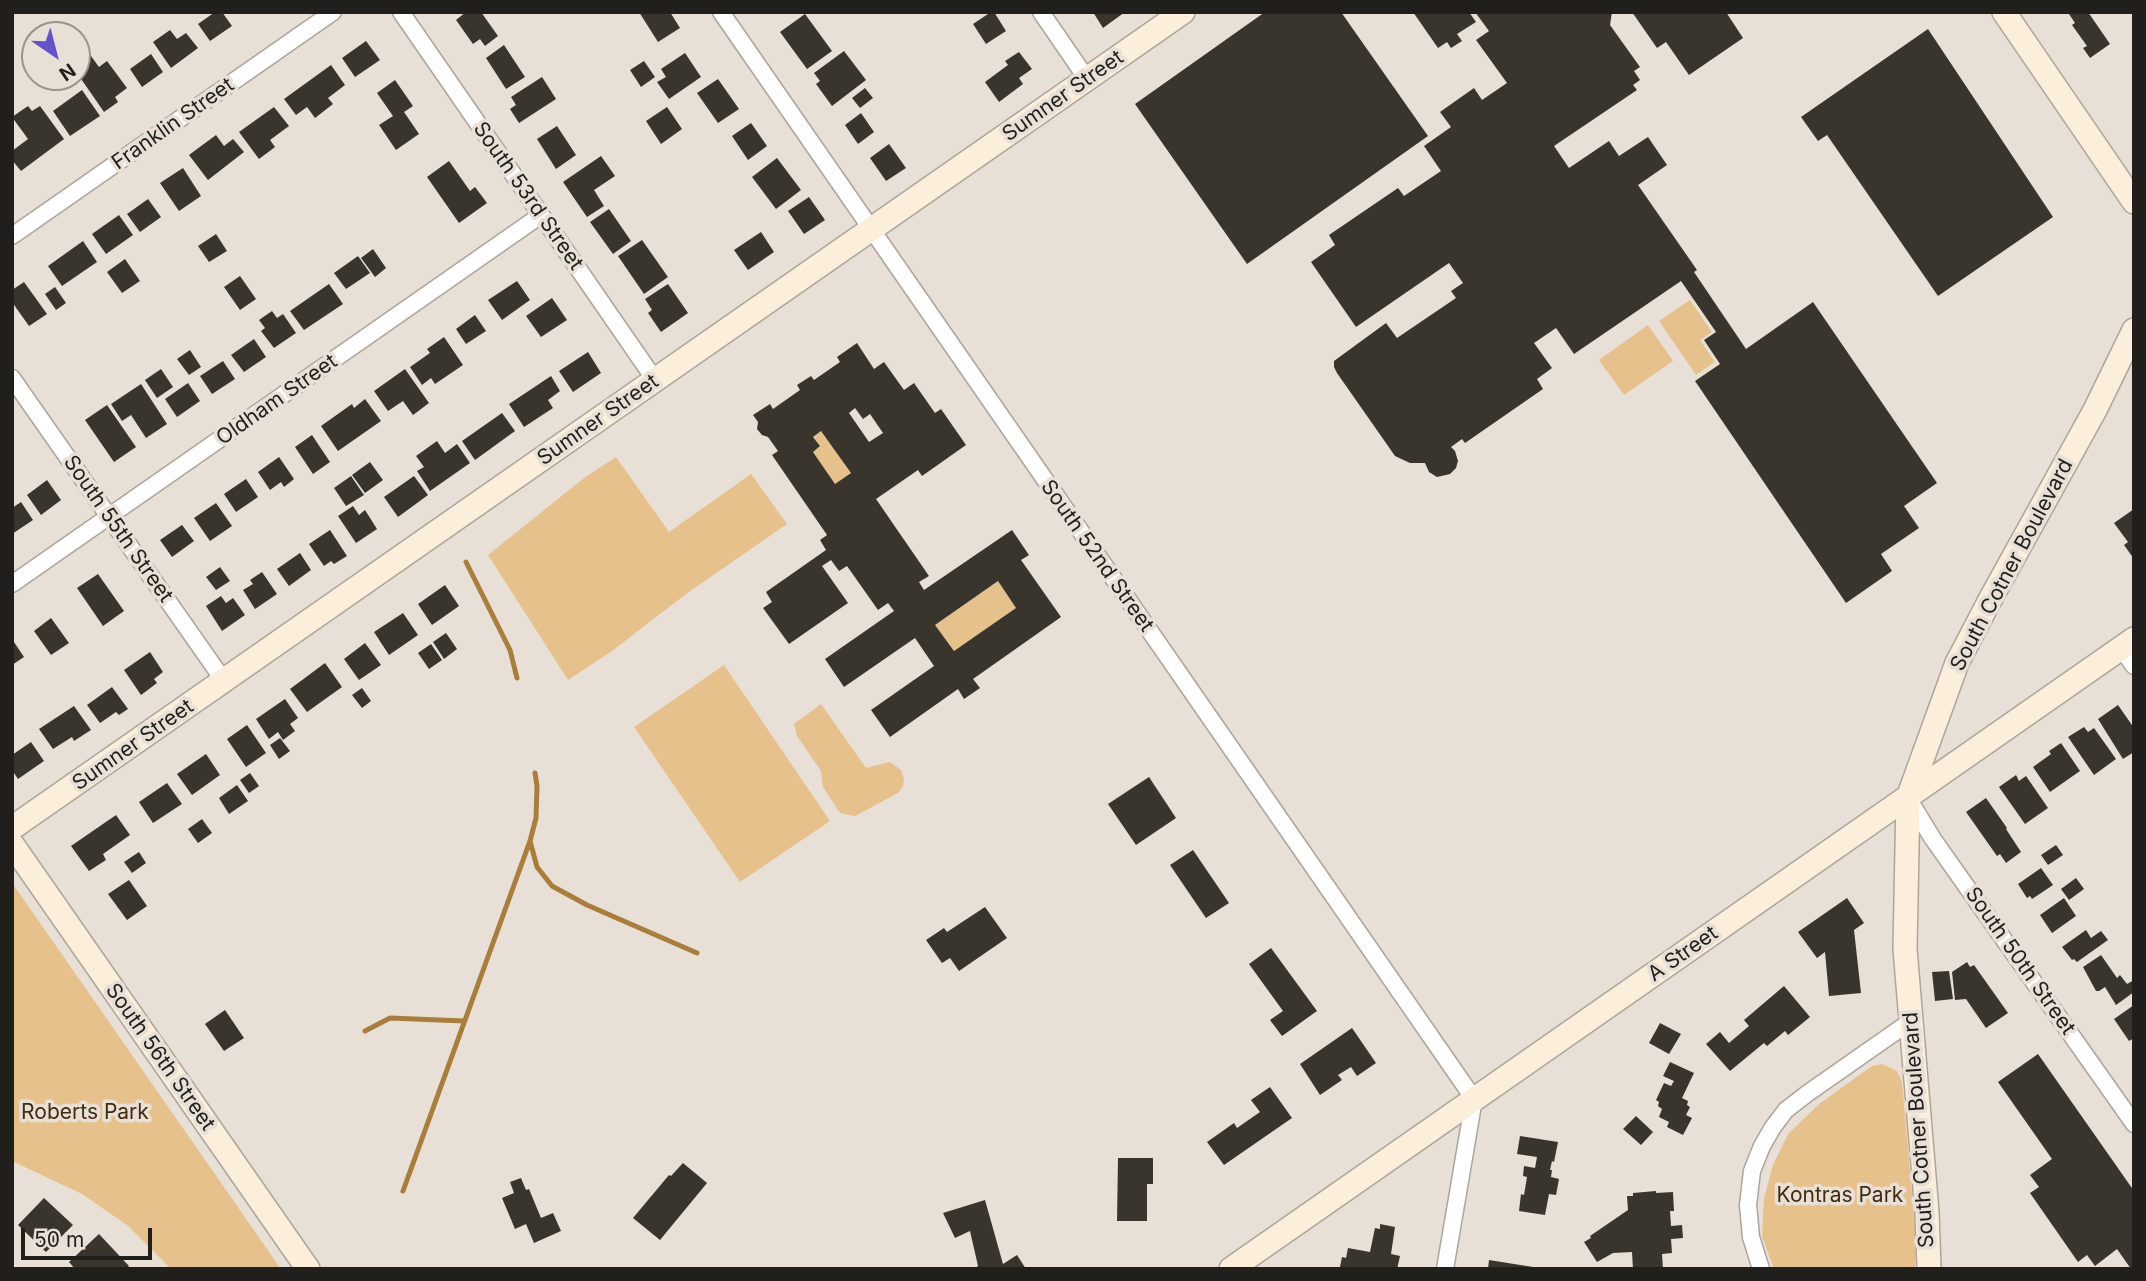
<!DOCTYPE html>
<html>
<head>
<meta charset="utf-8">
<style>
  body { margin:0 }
  #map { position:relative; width:2146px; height:1281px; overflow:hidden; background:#e8e0d6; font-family:Inter,sans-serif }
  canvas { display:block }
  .frame { position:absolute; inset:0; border:14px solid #211f1b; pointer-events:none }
  .north { position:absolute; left:21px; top:21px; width:70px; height:70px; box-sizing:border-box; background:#e8e0d6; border:2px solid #98938b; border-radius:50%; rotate:145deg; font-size:19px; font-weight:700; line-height:28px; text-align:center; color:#211f1b }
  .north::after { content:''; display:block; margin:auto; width:24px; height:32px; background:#6751ca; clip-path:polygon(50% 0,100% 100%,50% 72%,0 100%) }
  .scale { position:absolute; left:21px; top:1228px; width:131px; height:32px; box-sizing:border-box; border:4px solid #211f1b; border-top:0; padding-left:9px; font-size:21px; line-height:24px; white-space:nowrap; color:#211f1b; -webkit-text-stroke:5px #e8e0d6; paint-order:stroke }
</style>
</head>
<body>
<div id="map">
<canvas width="2146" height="1281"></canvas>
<div class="frame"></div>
<div class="north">N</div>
<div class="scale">50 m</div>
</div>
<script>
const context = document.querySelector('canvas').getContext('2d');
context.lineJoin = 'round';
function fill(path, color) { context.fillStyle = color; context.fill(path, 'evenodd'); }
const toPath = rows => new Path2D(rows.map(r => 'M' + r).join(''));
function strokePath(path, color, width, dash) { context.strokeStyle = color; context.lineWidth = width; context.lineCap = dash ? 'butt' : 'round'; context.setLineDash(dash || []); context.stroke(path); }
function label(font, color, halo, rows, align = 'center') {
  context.font = font + ' Inter,sans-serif'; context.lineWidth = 7; context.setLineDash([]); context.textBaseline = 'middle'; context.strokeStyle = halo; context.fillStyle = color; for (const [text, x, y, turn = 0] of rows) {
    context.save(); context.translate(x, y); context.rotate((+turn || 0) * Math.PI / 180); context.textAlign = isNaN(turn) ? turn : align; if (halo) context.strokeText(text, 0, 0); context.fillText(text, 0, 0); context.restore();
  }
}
fill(toPath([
  [1690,300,1712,332,1700,340,1715,362,1696,375,1659,321],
  [1648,325,1673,361,1624,395,1599,360],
  [821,431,851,473,835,484,813,452,820,446,813,437],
  [616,457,669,532,751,474,787,524,686,594,612,651,568,680,488,555,584,478],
  [998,581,1016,608,954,651,935,625],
  [724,665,830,821,740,882,634,727],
  [821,704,866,768,890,762,901,770,904,779,903,786,898,793,855,816,840,813,823,787,821,771,797,736,794,724],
  [12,882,15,887,281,1269,171,1269,127,1225,82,1194,12,1161],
  [1882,1064,1897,1071,1902,1082,1916,1237,1915,1269,1774,1269,1762,1236,1764,1198,1773,1165,1788,1134,1819,1104,1872,1066]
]), '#e6c18c');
strokePath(toPath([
  [466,562,510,650,517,678],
  [530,841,537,867,552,886,587,905,697,953],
  [365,1031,390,1018,464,1021],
  [403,1191,530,841,536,818,537,786,535,773]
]), '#a97e3a', 5);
fill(toPath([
  [215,12,222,12,232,26,210,41,198,24],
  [466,12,481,12,498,36,485,46,480,39,473,44,456,20],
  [639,12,670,12,680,28,658,42],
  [991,12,994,12,1006,31,986,44,973,24],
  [1093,12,1125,12,1103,28],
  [1265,12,1341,12,1428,136,1247,264,1135,104],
  [1413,12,1469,12,1476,22,1457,34,1462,41,1451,48,1447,42,1438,48],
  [1475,12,1612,12,1610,25,1640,67,1634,71,1640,80,1633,85,1637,90,1554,146,1569,168,1609,141,1619,156,1648,137,1667,165,1638,185,1697,270,1694,272,1746,349,1813,302,1937,483,1904,506,1919,528,1881,554,1892,571,1846,603,1695,381,1720,364,1704,340,1716,332,1681,281,1574,354,1556,328,1534,343,1552,368,1537,379,1543,389,1465,443,1462,439,1451,447,1455,451,1458,461,1456,468,1450,474,1437,477,1429,472,1425,463,1410,463,1395,456,1337,373,1334,367,1334,361,1386,323,1397,338,1456,298,1451,291,1463,283,1449,263,1356,327,1311,262,1335,245,1329,235,1398,188,1404,196,1441,171,1424,146,1451,127,1440,112,1474,88,1482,100,1507,83,1476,40,1489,31],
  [1632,12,1726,12,1743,38,1689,75,1666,42,1657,48],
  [2072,12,2088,12,2110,44,2090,58,2083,48,2087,46,2072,25,2075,23,2069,14],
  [805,14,832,51,807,69,780,32],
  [1928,29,2053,217,1938,296,1827,135,1818,141,1801,117],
  [170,30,177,39,186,33,198,48,171,68,153,42],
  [366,41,380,60,355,77,342,58],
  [504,45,525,77,506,89,486,58],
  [844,51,866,80,832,106,816,84,820,81,814,73],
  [1019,52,1032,69,1019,78,1023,84,999,102,985,82,1008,65,1005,61],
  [685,53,701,77,669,99,657,82,666,77,661,69],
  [151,54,163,72,142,87,130,69],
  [91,56,99,67,107,61,127,88,115,97,118,102,104,112,77,73,77,66],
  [644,61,655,77,641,87,630,70],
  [331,65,345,85,328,98,333,104,315,118,307,107,296,115,284,99],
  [542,77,556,99,519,123,510,109,516,105,511,97],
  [718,79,739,109,718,123,697,93],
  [395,80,413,106,404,112,419,134,396,150,379,125,393,116,377,93],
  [865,88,873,98,860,108,852,98],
  [82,90,100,116,70,136,53,111],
  [28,106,32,111,40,106,64,139,21,171,12,160,12,151,28,139,12,117],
  [274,107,289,126,270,140,275,147,259,159,239,132],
  [667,107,682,129,661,144,646,121],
  [861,113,874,132,858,144,845,125],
  [751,123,767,146,748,160,732,136],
  [557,126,576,155,556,169,537,139],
  [216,135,224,146,233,139,244,152,208,180,189,155],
  [889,144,906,168,886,181,870,158],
  [601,156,615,176,594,190,604,206,587,217,563,182],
  [777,158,801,190,776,209,752,177],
  [449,161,470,191,475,187,487,203,459,223,427,177],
  [183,168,201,196,179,211,160,183],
  [809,197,825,220,804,234,788,211],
  [148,199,161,217,140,232,127,214],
  [609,209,631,241,613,254,590,222],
  [119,215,133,235,106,254,92,234],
  [761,232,774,252,748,270,734,250],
  [216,234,227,251,209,262,198,246],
  [642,240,668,277,644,294,618,256],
  [83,241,97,262,62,286,48,266],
  [373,249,386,268,375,277,361,258],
  [358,256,370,273,346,289,334,273],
  [125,259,140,281,122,293,107,272],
  [240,276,256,299,240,310,224,287],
  [517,281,530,300,502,320,488,300],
  [24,282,47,314,29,326,12,302,12,290],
  [329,284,343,304,304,330,290,311],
  [668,284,688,313,661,332,648,313,652,310,645,299],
  [55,287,66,303,56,310,45,294],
  [552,298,567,320,541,337,526,316],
  [272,311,277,318,283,314,296,333,274,348,261,331,265,328,259,320],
  [475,315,486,331,466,344,456,329],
  [444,337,463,365,435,384,431,378,422,385,410,367,430,353,427,349],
  [254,339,266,357,244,372,231,355],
  [857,343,874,369,884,362,904,390,914,383,935,413,941,409,966,445,922,476,918,470,876,499,929,576,919,582,924,590,1012,530,1029,555,1021,560,1061,617,973,679,980,688,964,699,958,689,890,737,871,710,934,666,915,638,844,687,825,659,894,611,888,603,878,610,847,566,839,571,831,560,822,566,848,603,789,644,763,608,772,602,766,592,826,550,820,540,827,535,772,455,778,451,768,437,762,435,757,429,758,422,753,415,770,404,773,409,800,390,797,385,811,376,814,380,840,362,837,357],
  [855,408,863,419,870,414,883,433,869,442,849,413],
  [821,431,851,473,835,484,813,452,820,446,813,437],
  [998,581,1016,608,954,651,935,625],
  [190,350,201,367,189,375,177,359],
  [588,352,601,373,573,392,559,371],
  [223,361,235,379,212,394,200,376],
  [161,369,173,387,157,398,145,380],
  [405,369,429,403,413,415,403,401,388,411,374,391],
  [551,376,560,391,548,400,553,408,524,427,509,404],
  [188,383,200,401,177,417,165,399],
  [141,384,167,424,146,438,131,415,122,421,111,404],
  [365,399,381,421,338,451,321,426,352,404,354,408],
  [107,405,136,447,114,462,85,420],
  [502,413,515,431,475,460,462,441],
  [312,435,330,462,313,474,295,447],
  [437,441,445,453,457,444,470,463,430,491,417,471,424,467,416,456],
  [279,457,294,479,284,487,281,482,270,490,258,472],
  [370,462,383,480,365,493,352,475],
  [351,476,364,495,346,506,334,488],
  [414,476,428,495,398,517,384,497],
  [246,479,258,497,236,512,224,494],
  [47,480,61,500,41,515,27,495],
  [21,502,33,520,12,534,12,508],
  [216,503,232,526,210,541,194,518],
  [353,506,359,515,365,510,377,529,356,543,338,516],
  [2134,509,2134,559,2124,545,2128,542,2114,523],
  [182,525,194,541,172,557,160,540],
  [330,530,347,556,334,564,331,561,324,566,309,544],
  [300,553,311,570,289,586,277,569],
  [220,567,230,581,216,590,206,577],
  [262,572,277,594,255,609,243,590,253,584,250,580],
  [98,574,124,611,103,626,77,588],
  [445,585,459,606,432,625,418,604],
  [221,596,226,603,233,598,245,615,222,631,206,606],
  [403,613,418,635,389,655,374,632],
  [51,618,69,643,51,655,34,631],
  [446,633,457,649,444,659,433,642],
  [12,639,24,657,12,665],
  [365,643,381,665,359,680,344,659],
  [431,644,442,660,429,669,418,653],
  [150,652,163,672,154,679,157,683,141,695,124,670],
  [325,663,342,687,307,712,290,689],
  [112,687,128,709,119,715,116,712,100,723,87,705],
  [362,688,371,701,362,708,352,695],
  [285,699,298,718,290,724,295,731,283,740,278,732,269,739,256,719],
  [2118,705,2134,728,2134,752,2123,759,2098,719],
  [74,706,91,730,74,741,72,737,53,749,39,729],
  [247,725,266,753,246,767,227,739],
  [2084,727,2088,732,2094,728,2116,759,2094,775,2068,737],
  [280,738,290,751,279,759,270,745],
  [31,742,44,761,18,779,12,770,12,755],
  [2061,743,2080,771,2050,792,2033,767,2051,754,2049,751],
  [206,754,220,775,192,795,177,774],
  [250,773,259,786,249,793,240,780],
  [2016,775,2019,781,2026,776,2048,808,2025,824,1999,787],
  [1149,777,1176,818,1136,845,1108,804],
  [167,783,182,804,153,823,139,802],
  [237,785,248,801,229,814,219,798],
  [1986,798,2007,828,2006,829,2021,852,2006,863,2000,854,1997,856,1966,812],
  [116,815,130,835,103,854,106,860,89,871,71,846],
  [202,819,212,833,198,843,188,829],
  [2056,845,2063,855,2048,865,2041,855],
  [1193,850,1229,903,1206,918,1170,865],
  [139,852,146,863,132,873,124,862],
  [2041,868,2053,885,2032,899,2030,896,2027,898,2018,884],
  [2076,878,2084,889,2069,900,2061,889],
  [129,880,147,906,127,920,108,894],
  [1847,898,1864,923,1854,930,1861,993,1829,996,1825,952,1817,958,1798,932],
  [2064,898,2076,916,2052,933,2040,915],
  [985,907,1007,938,959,971,950,958,942,963,926,940,944,928,947,932],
  [2086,930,2091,938,2101,931,2108,940,2077,962,2074,959,2072,960,2062,947],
  [1271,948,1317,1011,1282,1036,1270,1020,1283,1011,1249,964],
  [2101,955,2117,978,2120,975,2127,984,2134,980,2134,992,2116,1005,2105,987,2099,991,2096,991,2083,967],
  [1967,962,1970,967,1974,965,2008,1013,1986,1028,1966,999,1955,1000,1952,972],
  [1949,971,1953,999,1935,1001,1932,972],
  [1784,986,1810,1017,1788,1035,1785,1031,1767,1046,1764,1043,1730,1071,1706,1044,1720,1032,1729,1043,1749,1026,1744,1020],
  [2134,1005,2134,1038,2129,1041,2114,1019],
  [225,1010,244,1038,224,1051,205,1024],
  [1660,1023,1681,1034,1669,1054,1649,1043],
  [1352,1028,1376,1063,1357,1076,1351,1067,1338,1075,1342,1080,1320,1095,1300,1064],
  [2038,1054,2134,1191,2134,1269,2131,1269,2117,1249,2095,1266,2087,1255,2078,1262,2030,1193,2039,1187,2030,1175,2052,1159,1998,1082],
  [1670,1062,1694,1073,1682,1098,1688,1101,1687,1105,1690,1107,1686,1115,1692,1118,1683,1135,1667,1127,1669,1122,1659,1117,1662,1109,1658,1106,1659,1102,1656,1100,1664,1083,1671,1086,1674,1081,1663,1076],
  [1270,1087,1292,1118,1224,1165,1207,1142,1234,1123,1237,1128,1260,1112,1251,1100],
  [1636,1116,1653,1132,1641,1145,1623,1129],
  [1520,1136,1558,1142,1554,1162,1552,1161,1550,1170,1552,1170,1551,1177,1559,1179,1556,1195,1549,1194,1545,1215,1519,1211,1521,1194,1524,1195,1527,1177,1523,1176,1524,1166,1535,1168,1537,1157,1517,1154],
  [1118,1158,1153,1158,1153,1184,1147,1184,1147,1221,1117,1221],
  [683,1163,707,1183,660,1240,633,1218,669,1175,671,1176],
  [521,1178,526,1190,529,1189,541,1218,553,1213,561,1231,534,1243,526,1224,515,1229,502,1198,514,1193,510,1182],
  [1656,1191,1656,1193,1673,1192,1674,1211,1670,1211,1671,1226,1682,1225,1683,1238,1671,1239,1672,1253,1662,1254,1663,1269,1633,1269,1632,1252,1613,1253,1597,1262,1584,1242,1591,1238,1590,1236,1628,1210,1627,1196,1633,1196,1633,1193],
  [44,1198,73,1225,46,1252,18,1225],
  [985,1200,1003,1264,1017,1255,1026,1269,974,1269,978,1266,970,1231,955,1238,943,1213],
  [1380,1224,1395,1227,1391,1254,1400,1256,1397,1269,1352,1269,1340,1267,1342,1257,1346,1258,1348,1248,1370,1252,1375,1228,1380,1229],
  [99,1234,129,1266,126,1269,75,1269,69,1262],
  [1489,1260,1533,1267,1533,1269,1488,1269]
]), '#39342c');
const street = toPath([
  [401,12,655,380],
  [721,12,1474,1099,1445,1269],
  [1041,12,1087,79],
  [12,236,333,12],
  [12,378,224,681],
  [12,584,541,215],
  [2121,648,2134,666],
  [1908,798,1933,839,2134,1124],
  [1761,1269,1751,1237,1748,1205,1752,1171,1762,1146,1773,1127,1786,1110,1808,1093,1911,1021]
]);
const secondary = toPath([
  [2004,12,2134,202],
  [12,828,1183,12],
  [12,844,308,1269],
  [1231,1269,2134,639],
  [1929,1269,1927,1212,1905,949,1908,798,1957,663,1991,598,2095,410,2134,330]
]);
strokePath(street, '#aca59b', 19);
strokePath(secondary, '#aca59b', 26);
strokePath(street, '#fff', 16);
strokePath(secondary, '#fbefdc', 23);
label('21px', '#211f1b', '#e8e0d6', [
  ["Sumner Street",1063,96,-35],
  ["Franklin Street",173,124,-35],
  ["South 53rd Street",528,196,55],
  ["Oldham Street",277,400,-35],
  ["Sumner Street",598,420,-35],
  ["South 55th Street",118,529,55],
  ["South 52nd Street",1097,556,55],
  ["South Cotner Boulevard",2012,565,-62],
  ["Sumner Street",133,745,-35],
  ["A Street",1683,954,-35],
  ["South 50th Street",2020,961,55],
  ["South 56th Street",160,1057,55],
  ["South Cotner Boulevard",1919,1130,-94]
]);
label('21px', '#402d0f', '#e8e0d6', [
  ["Roberts Park",85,1113],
  ["Kontras Park",1840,1196]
]);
</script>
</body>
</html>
